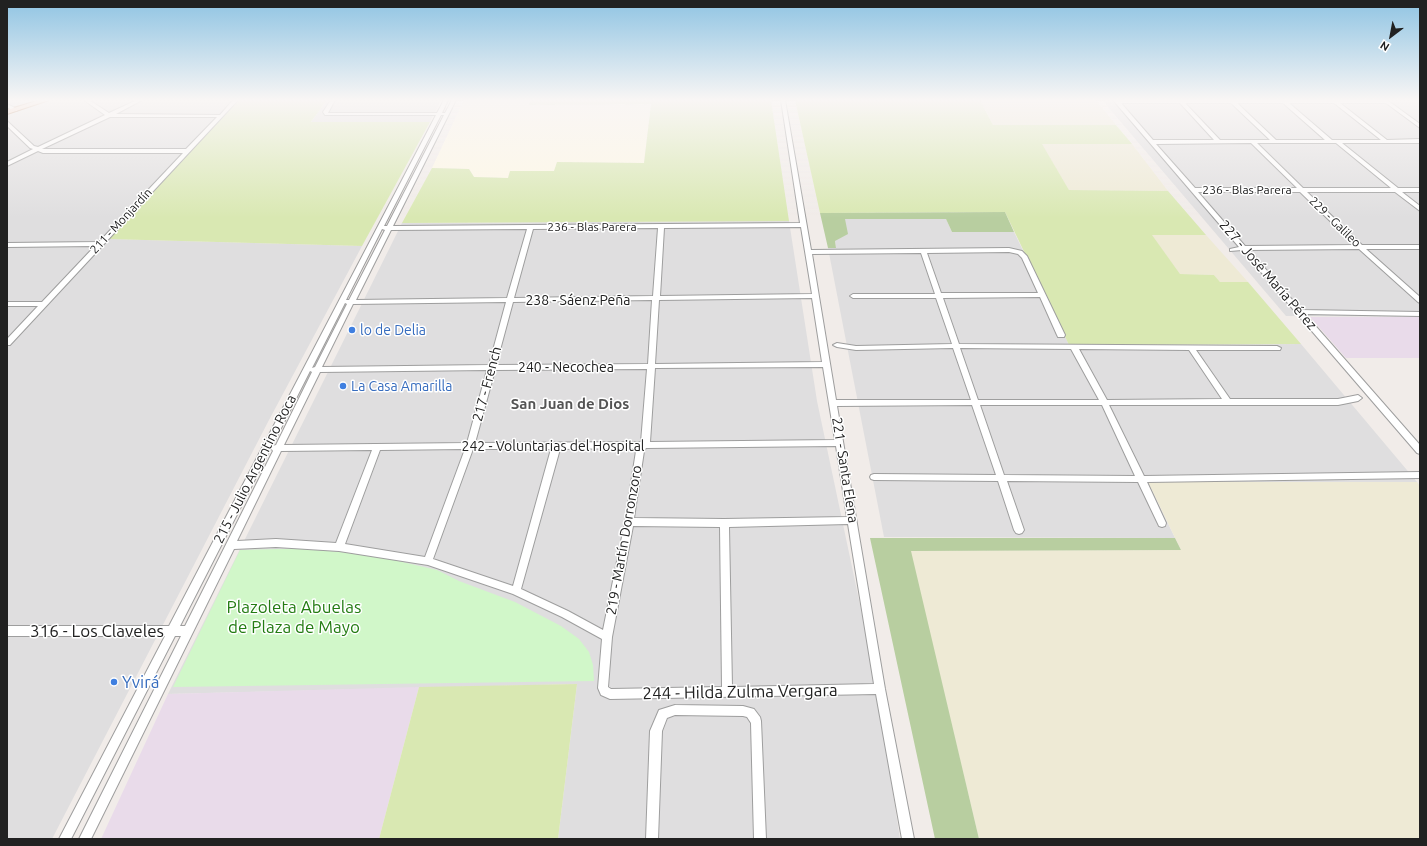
<!DOCTYPE html>
<html>
<head>
<meta charset="utf-8">
<style>
  body { margin:0 }
  #map { position:relative; width:1427px; height:846px; overflow:hidden; background:#f1ece9; font-family:Ubuntu,sans-serif }
  canvas { display:block }
  .frame { position:absolute; inset:0; border:8px solid #212121; pointer-events:none }
  .north { position:absolute; left:1371px; top:16px; width:40px; height:40px; -webkit-text-stroke:3px #fff; paint-order:stroke; rotate:212deg; font-size:11px; font-weight:700; line-height:16px; text-align:center; color:#212121 }
  .north::after { content:''; display:block; margin:auto; width:14px; height:18px; background:#212121; clip-path:polygon(50% 0,100% 100%,50% 72%,0 100%) }
</style>
</head>
<body>
<div id="map">
<canvas width="1427" height="846"></canvas>
<div class="frame"></div>
<div class="north">N</div>
</div>
<script>
const context = document.querySelector('canvas').getContext('2d');
context.lineJoin = 'round';
function fill(path, color) { context.fillStyle = color; context.fill(path, 'evenodd'); }
const toPath = rows => new Path2D(rows.map(r => 'M' + r).join(''));
function strokePath(path, color, width, dash) { context.strokeStyle = color; context.lineWidth = width; context.lineCap = dash ? 'butt' : 'round'; context.setLineDash(dash || []); context.stroke(path); }
function label(font, color, halo, rows, align = 'center') {
  context.font = font + ' Ubuntu,sans-serif'; context.lineWidth = 3; context.setLineDash([]); context.textBaseline = 'middle'; context.strokeStyle = halo; context.fillStyle = color; for (const [text, x, y, turn = 0] of rows) {
    context.save(); context.translate(x, y); context.rotate((+turn || 0) * Math.PI / 180); context.textAlign = isNaN(turn) ? turn : align; if (halo) context.strokeText(text, 0, 0); context.fillText(text, 0, 0); context.restore();
  }
}
fill(toPath([
  [7,100,238,100,110,239,362,246,269,420,52,839,7,839],
  [327,100,441,100,430,122,311,122],
  [1102,100,1420,100,1420,317,1286,316],
  [845,219,946,219,952,232,1014,232,1069,345,1301,344,1417,482,1148,482,1175,538,884,537,828,248,836,248,835,241],
  [789,221,817,401,875,676,900,839,558,839,577,684,168,694,402,223]
]), '#dfdedf');
fill(toPath([
  [1310,317,1420,317,1420,358,1346,358],
  [419,687,379,839,101,839,168,694]
]), '#e9dbea');
fill(toPath([
  [464,100,530,100,529,105,651,104,644,163,557,162,555,171,510,171,508,178,474,177,469,169,432,168]
]), '#fef8e5');
fill(toPath([
  [980,100,1096,100,1116,125,993,125],
  [1041,144,1132,144,1168,191,1069,190],
  [1151,235,1206,235,1248,282,1220,282,1214,275,1180,274],
  [1148,482,1417,482,1420,486,1420,839,979,839,910,551,1181,550]
]), '#eeead5');
fill(toPath([
  [238,100,327,100,311,122,430,122,362,246,109,239],
  [530,100,771,100,789,221,402,223,432,168,469,169,474,177,508,178,510,171,554,171,557,162,644,163,651,104,529,105],
  [795,100,980,100,993,125,1116,125,1132,144,1042,144,1069,190,1168,191,1206,235,1152,235,1180,274,1214,275,1220,282,1248,282,1301,344,1069,345,1005,212,820,213],
  [577,684,558,839,379,839,419,687]
]), '#d9e8b2');
fill(toPath([
  [1005,212,1014,232,952,232,946,219,845,219,848,234,835,241,836,248,828,248,820,213],
  [870,538,1175,538,1181,550,911,551,979,839,935,839]
]), '#b8cea0');
fill(toPath([
  [278,549,307,549,372,555,437,570,459,581,515,602,561,626,579,639,589,652,593,665,594,681,173,687,240,550]
]), '#d1f7c9');
const minor = toPath([
  [84,100,89,100,109,113,137,100,142,100,116,114,220,115,233,100,238,100,10,345,7,345,7,339,38,306,7,306,7,302,42,302,95,246,7,247,7,243,99,242,183,153,43,153,38,151,7,166,7,162,33,149,30,148,7,126,7,121,34,146,38,147,105,115,84,100],
  [110,117,217,117,186,149,42,149,110,117],
  [331,100,335,100,328,113,437,113,444,100,448,100,442,113,445,113,452,100,456,100,393,226,800,223,781,100,785,100,811,250,1009,248,1022,251,1027,256,1065,335,1064,337,1058,337,1057,335,1040,297,943,298,959,344,1277,346,1281,348,1280,350,1196,350,1230,399,1338,399,1358,395,1362,398,1358,401,1338,405,1109,405,1144,476,1420,472,1420,478,1147,482,1166,523,1165,526,1162,527,1159,526,1138,482,1007,481,1024,530,1022,533,1019,534,1016,533,1014,530,998,481,874,480,871,479,870,477,871,475,874,474,996,475,972,405,837,406,885,689,914,839,902,839,876,694,610,699,601,695,598,688,602,639,562,617,513,594,428,565,339,551,276,547,234,549,91,839,79,839,181,636,175,636,71,839,59,839,165,636,7,636,7,626,169,626,436,115,325,115,323,112,331,100],
  [441,115,444,115,387,226,384,226,441,115],
  [801,227,812,294,660,296,664,228,801,227],
  [658,228,653,296,514,298,533,229,658,228],
  [382,229,385,230,349,300,346,300,382,229],
  [527,229,507,298,356,300,391,230,527,229],
  [1009,252,1018,254,1022,258,1038,293,941,293,927,253,1009,252],
  [921,253,935,294,853,294,850,296,853,298,936,298,952,344,856,346,837,343,833,345,837,347,856,350,953,348,971,400,836,400,812,254,921,253],
  [812,298,822,362,655,364,659,300,812,298],
  [652,300,648,364,496,365,513,302,652,300],
  [506,302,489,365,322,367,353,304,506,302],
  [345,303,347,304,315,367,312,368,345,303],
  [960,348,1071,349,1099,400,978,400,960,348],
  [1079,349,1189,350,1222,399,1107,400,1079,349],
  [823,367,835,440,650,442,655,368,823,367],
  [647,369,641,442,475,443,495,370,647,369],
  [487,370,467,443,284,445,320,372,487,370],
  [310,371,312,372,276,445,272,446,271,448,310,371],
  [980,405,1102,405,1135,476,1004,475,980,405],
  [836,446,847,517,724,519,634,518,644,451,646,448,836,446],
  [271,448,273,451,185,626,180,626,271,448],
  [638,448,636,451,625,522,603,630,568,611,521,589,560,449,638,448],
  [465,449,425,557,345,544,380,450,465,449],
  [473,449,551,449,513,586,433,559,473,449],
  [372,450,336,543,276,539,237,541,281,451,372,450],
  [848,524,874,684,732,687,729,527,848,524],
  [633,526,720,527,722,687,611,689,608,687,612,637,633,526],
  [1113,100,1387,100,1420,124,1420,128,1386,103,1340,103,1387,140,1420,139,1420,143,1342,143,1398,188,1420,188,1420,192,1402,192,1420,206,1420,211,1395,192,1307,192,1362,245,1420,245,1420,249,1366,249,1420,297,1420,303,1418,302,1359,249,1249,250,1301,310,1420,312,1420,316,1305,314,1420,445,1420,454,1417,453,1242,250,1230,251,1230,249,1239,247,1113,100],
  [1121,103,1180,103,1214,140,1153,140,1121,103],
  [1185,103,1231,103,1270,140,1220,140,1185,103],
  [1237,103,1283,103,1325,140,1276,140,1237,103],
  [1289,103,1334,103,1381,140,1332,140,1289,103],
  [1251,143,1297,188,1195,188,1156,144,1251,143],
  [1257,143,1336,143,1391,188,1303,188,1257,143],
  [1198,192,1300,192,1355,245,1245,246,1198,192],
  [7,104,17,109,17,111,13,111,7,107,7,104],
  [675,705,743,706,754,709,760,717,761,721,766,839,754,839,751,723,747,717,743,716,675,715,667,718,662,731,658,839,646,839,650,731,659,710,675,705]
]);
const major = toPath([
  [40,100,49,100,7,114,7,110,40,100]
]);
strokePath(minor, '#9e9e9e', 2);
strokePath(major, '#964508', 2);
fill(minor, '#fff');
fill(major, '#f7c2a7');
const sky = context.createLinearGradient(0, 0, 0, 218);
sky.addColorStop(0, '#90c4e3');
sky.addColorStop(0.46, '#f9f6f5');
sky.addColorStop(1, '#f9f6f500');
context.fillStyle = sky;
context.fillRect(0, 0, 1427, 218);
for (const [x, y, r, color] of [
  [352,330,4,"#3f7fe0"],
  [343,386,4,"#3f7fe0"],
  [114,682,4,"#3f7fe0"]
]) { const dot = new Path2D(); dot.arc(x, y, r, 0, 2 * Math.PI); context.fillStyle = color; context.fill(dot); strokePath(dot, '#fff', 1.5); }
label('12px', '#212121', '#fff', [
  ["236 - Blas Parera",1247,190],
  ["211 - Monjardín",121,221,-47],
  ["229 - Galileo",1335,222,44],
  ["236 - Blas Parera",592,227]
]);
label('14px', '#212121', '#fff', [
  ["227 - José María Pérez",1268,275,49],
  ["238 - Sáenz Peña",578,300],
  ["240 - Necochea",566,367],
  ["217 - French",487,384,-75],
  ["242 - Voluntarias del Hospital",553,446],
  ["215 - Julio Argentino Roca",255,469,-63],
  ["221 - Santa Elena",845,470,81],
  ["219 - Martín Dorronzoro",624,540,-80]
]);
label('14px', '#366cbe', '#fff', [
  ["lo de Delia",360,330],
  ["La Casa Amarilla",351,386]
], 'left');
label('bold 15px', '#545454', '#fff', [
  ["San Juan de Dios",570,404]
]);
label('17px', '#237c12', '#fff', [
  ["Plazoleta Abuelas",294,607],
  ["de Plaza de Mayo",294,627]
]);
label('17px', '#212121', '#fff', [
  ["316 - Los Claveles",97,631],
  ["244 - Hilda Zulma Vergara",740,692,-1]
]);
label('17px', '#366cbe', '#fff', [
  ["Yvirá",122,682]
], 'left');
</script>
</body>
</html>
